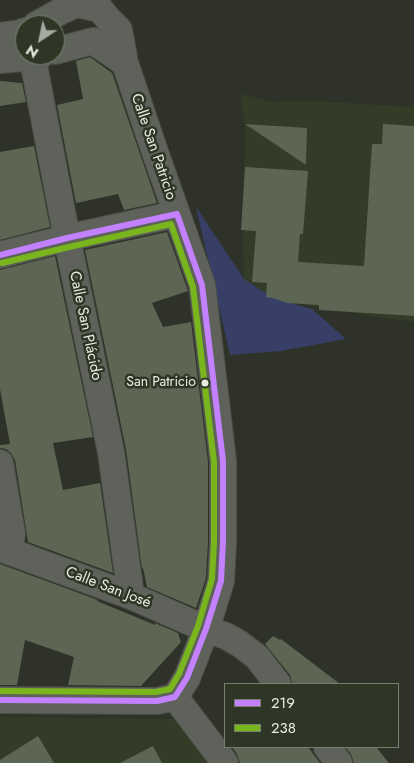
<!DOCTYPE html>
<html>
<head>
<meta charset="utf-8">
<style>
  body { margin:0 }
  #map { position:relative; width:414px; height:763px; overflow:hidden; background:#2e3229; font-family:Jost,sans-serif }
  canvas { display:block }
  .legend { position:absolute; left:224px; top:683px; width:175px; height:65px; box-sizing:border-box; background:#2e3625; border:1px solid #787f70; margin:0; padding:6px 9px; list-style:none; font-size:15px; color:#e7ece1 }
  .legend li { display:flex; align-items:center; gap:10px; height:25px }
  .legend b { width:25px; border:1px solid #787f70 }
  .north { position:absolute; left:15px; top:15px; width:50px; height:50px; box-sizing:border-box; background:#2e3625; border:1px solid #787f70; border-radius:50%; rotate:214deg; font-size:14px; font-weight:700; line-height:20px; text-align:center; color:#e7ece1 }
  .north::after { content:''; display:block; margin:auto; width:18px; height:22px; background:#a6aba1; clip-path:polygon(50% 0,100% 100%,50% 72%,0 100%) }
</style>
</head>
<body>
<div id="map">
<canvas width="414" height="763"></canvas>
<ul class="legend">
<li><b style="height:6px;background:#c380ff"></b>219</li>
<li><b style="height:6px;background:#79b51d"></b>238</li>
</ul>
<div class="north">N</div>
</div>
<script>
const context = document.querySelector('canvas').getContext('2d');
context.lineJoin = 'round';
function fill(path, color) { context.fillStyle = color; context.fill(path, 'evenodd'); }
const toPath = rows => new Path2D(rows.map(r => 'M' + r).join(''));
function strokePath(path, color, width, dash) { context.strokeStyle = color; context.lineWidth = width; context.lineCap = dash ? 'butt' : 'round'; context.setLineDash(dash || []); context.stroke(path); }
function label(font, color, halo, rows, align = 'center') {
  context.font = font + ' Jost,sans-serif'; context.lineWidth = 5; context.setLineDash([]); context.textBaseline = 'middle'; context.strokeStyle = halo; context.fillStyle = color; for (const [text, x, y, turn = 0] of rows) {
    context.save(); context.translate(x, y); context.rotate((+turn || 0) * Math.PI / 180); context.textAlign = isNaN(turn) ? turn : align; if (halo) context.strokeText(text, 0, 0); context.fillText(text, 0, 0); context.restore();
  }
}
fill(toPath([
  [242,94,273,102,314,101,414,107,414,322,383,318,306,305,287,303,273,298,244,279,243,245,245,124,241,104],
  [0,717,178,719,213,763,0,763]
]), '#323c26');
fill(toPath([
  [196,207,244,279,273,298,312,309,346,339,281,351,230,355]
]), '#383f67');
fill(toPath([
  [90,57,112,73,157,203,124,210,118,194,76,203,57,105,83,99,76,61],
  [0,81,22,83,26,102,0,106],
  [245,124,307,128,306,165],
  [383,124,414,126,414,316,319,310,319,305,287,303,273,298,266,297,267,283,252,282,256,231,241,230,245,167,308,171,303,234,300,234,298,262,364,266,372,144,382,144],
  [34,146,50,227,0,240,0,152],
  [167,232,188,291,152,303,163,327,191,322,208,462,208,542,206,578,196,608,147,587,143,568,142,569,126,449,85,250],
  [55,256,93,437,53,443,63,490,100,483,113,573,28,542,15,460,11,453,6,449,0,448,0,445,10,444,0,389,0,270],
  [0,564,98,600,97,601,155,625,155,623,178,633,181,642,141,686,68,685,74,657,25,640,17,685,0,685],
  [273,636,280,640,281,639,340,684,293,684,290,675,265,644],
  [38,736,54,763,0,763,0,760],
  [153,746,162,763,120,763],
  [232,747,308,747,320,763,240,763,237,754],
  [348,747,376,747,389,763,354,763,351,754,346,748]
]), '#5d6553');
const minor = toPath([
  [36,25,61,11,77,4,100,9,108,19,119,30,125,63,155,152,202,285,223,461,223,542,221,581,206,629,187,678,175,697],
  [0,36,21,33,25,31],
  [55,51,93,41,125,63],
  [32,55,67,238,111,452,131,596],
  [0,60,33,57,41,55],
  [0,255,67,238,177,214],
  [0,463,12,534,8,551],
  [0,548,131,596,206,629,226,636,240,644,257,657,278,684],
  [175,697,225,763],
  [0,700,157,701,175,697],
  [327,747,339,763]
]);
strokePath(minor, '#4d5048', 28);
strokePath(minor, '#5f625b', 26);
strokePath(toPath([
  [0,255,67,238,177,214,202,285,223,461,223,542,221,581,206,629,187,678,175,697,157,701,0,700]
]), '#c380ff', 6);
strokePath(toPath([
  [0,691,156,692,170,689,179,674,198,626,212,579,214,542,214,462,193,287,171,224,69,247,2,263]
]), '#79b51d', 6);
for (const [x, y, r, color] of [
  [205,383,4.5,"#e7ece1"]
]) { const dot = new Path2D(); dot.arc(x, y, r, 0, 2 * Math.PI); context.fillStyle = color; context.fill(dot); strokePath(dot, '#2e3625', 2); }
label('14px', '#e7ece1', '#2e3625', [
  ["San Patricio",196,383]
], 'right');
label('15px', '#e7ece1', '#2e3625', [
  ["Calle San Patricio",153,147,71],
  ["Calle San Plácido",85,326,78],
  ["Calle San José",108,588,21]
]);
</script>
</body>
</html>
